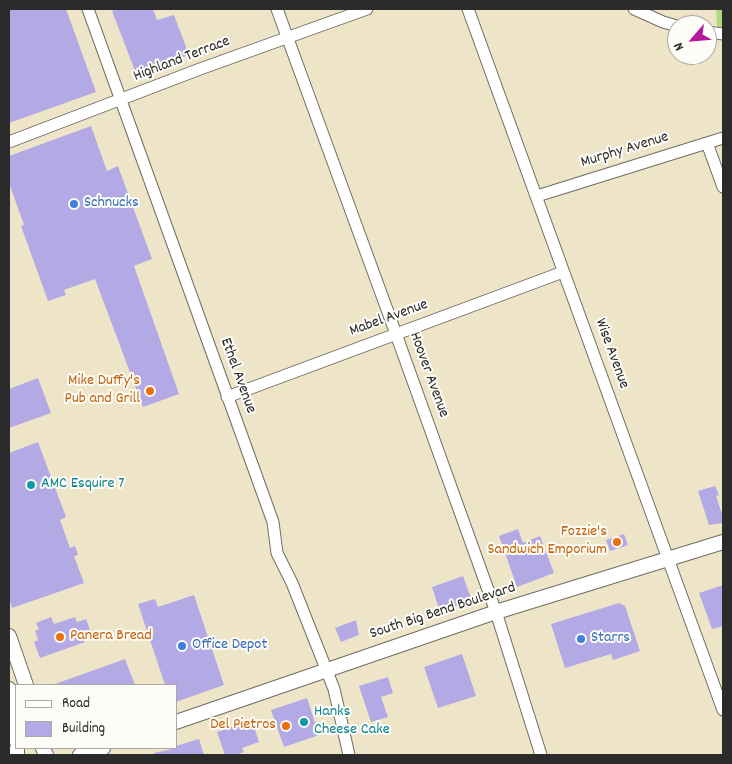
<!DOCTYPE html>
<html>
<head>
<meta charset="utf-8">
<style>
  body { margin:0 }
  #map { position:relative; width:732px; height:764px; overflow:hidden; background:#eee5c8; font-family:Dekko,sans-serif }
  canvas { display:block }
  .frame { position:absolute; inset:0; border:10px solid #2b2b2b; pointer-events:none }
  .legend { position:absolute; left:15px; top:684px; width:162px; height:65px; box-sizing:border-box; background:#fdfcf7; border:1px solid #a9a8a5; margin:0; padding:6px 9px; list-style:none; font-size:15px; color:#2b2b2b }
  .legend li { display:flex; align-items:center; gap:10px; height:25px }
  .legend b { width:25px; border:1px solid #a9a8a5 }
  .north { position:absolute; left:667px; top:15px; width:50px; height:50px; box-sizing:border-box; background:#fdfcf7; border:1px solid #a9a8a5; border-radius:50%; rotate:243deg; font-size:14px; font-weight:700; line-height:20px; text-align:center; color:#2b2b2b }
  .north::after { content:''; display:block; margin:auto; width:18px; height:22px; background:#b5179e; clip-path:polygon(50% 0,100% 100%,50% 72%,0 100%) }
</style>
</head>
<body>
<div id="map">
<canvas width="732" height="764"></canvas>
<div class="frame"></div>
<ul class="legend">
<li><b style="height:6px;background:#fff"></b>Road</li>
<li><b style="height:14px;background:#b3aae5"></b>Building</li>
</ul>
<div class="north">N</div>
</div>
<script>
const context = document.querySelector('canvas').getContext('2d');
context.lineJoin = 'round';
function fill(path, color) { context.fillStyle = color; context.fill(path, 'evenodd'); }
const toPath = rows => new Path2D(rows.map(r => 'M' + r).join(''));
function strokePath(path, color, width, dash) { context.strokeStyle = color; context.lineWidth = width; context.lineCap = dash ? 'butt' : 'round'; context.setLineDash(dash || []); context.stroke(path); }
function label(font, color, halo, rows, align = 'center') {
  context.font = font + ' Dekko,sans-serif'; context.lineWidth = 4; context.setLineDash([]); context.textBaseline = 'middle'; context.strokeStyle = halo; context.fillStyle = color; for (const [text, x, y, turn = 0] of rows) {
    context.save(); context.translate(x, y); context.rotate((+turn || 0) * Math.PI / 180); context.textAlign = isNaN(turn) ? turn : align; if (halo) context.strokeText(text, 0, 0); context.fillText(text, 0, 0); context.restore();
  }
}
fill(toPath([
  [716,9,723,9,723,27,717,27]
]), '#b1d983');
fill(toPath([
  [9,9,66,9,96,92,9,123],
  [118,9,153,9,157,20,174,15,189,55,171,61,172,64,137,76,112,11],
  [91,126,107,171,118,166,152,259,134,266,179,394,143,407,95,279,64,290,66,295,48,301,21,226,24,225,9,183,9,156],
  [38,378,51,413,9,428,9,389],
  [38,442,66,517,60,520,70,548,75,546,78,555,74,556,84,583,12,608,9,598,9,453],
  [715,486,719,495,716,496,723,517,723,523,709,525,698,491],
  [518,529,523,543,540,536,554,573,517,587,499,536],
  [624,534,628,545,610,551,606,540],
  [463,576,472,601,440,612,432,587],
  [723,585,723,626,712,629,699,593],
  [194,595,224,685,176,702,176,685,165,685,138,604,155,599,158,607],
  [619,603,625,606,640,651,613,660,611,654,565,668,551,624],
  [51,617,54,624,75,617,77,622,86,619,90,630,82,633,85,642,40,658,34,642,38,640,35,631,39,629,36,623],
  [356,620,359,635,341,642,335,628],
  [462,654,476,696,438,708,424,667],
  [125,659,135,685,55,685,55,684],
  [388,677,393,693,381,697,388,717,371,722,359,686],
  [307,698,319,735,284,747,271,710],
  [252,720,259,742,242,748,244,752,235,755,225,755,217,732],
  [199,739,204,755,154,755,154,753,176,748,176,746]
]), '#b3aae5');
const minor = toPath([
  [88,9,273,522,277,553,292,583,334,689,349,755],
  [277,9,396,334,496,612,541,755],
  [468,9,723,710],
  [634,9,663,22,677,26],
  [707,32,723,34],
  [9,142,200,69,367,9],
  [707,143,723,187],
  [537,196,723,138],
  [227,397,563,272]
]);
const major = toPath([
  [9,636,26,685],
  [9,689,15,720,16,740],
  [176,722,496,612,723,542],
  [17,748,17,755],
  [43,748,46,755],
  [80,755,103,748]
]);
strokePath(minor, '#6f6c62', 13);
strokePath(major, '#6f6c62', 16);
strokePath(minor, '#fff', 11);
strokePath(major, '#fff', 14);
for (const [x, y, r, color] of [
  [74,204,5,"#3f7fe0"],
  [150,391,5,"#e8710a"],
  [31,485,5,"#0f9aa8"],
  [617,542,5,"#e8710a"],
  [60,637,5,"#e8710a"],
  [581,639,5,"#3f7fe0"],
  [182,646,5,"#3f7fe0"],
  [304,722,5,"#0f9aa8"],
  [286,726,5,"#e8710a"]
]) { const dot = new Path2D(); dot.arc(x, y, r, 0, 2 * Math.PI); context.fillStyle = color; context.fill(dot); strokePath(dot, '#fdfcf7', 2); }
label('16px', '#2b2b2b', '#fdfcf7', [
  ["Highland Terrace",182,60,-21],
  ["Murphy Avenue",625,151,-17],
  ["Mabel Avenue",389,319,-20],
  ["Wise Avenue",611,354,70],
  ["Hoover Avenue",428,375,70],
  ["Ethel Avenue",237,376,70],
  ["South Big Bend Boulevard",443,612,-18]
]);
label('16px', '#366cbe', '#fdfcf7', [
  ["Schnucks",84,204],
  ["Starrs",591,639],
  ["Office Depot",192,646]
], 'left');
label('16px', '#c56008', '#fdfcf7', [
  ["Mike Duffy's",140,382],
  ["Pub and Grill",140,400],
  ["Fozzie's",607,533],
  ["Sandwich Emporium",607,551],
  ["Panera Bread",70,637,"left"],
  ["Del Pietros",276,726]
], 'right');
label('16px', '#0d838f', '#fdfcf7', [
  ["AMC Esquire 7",41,485],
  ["Hanks",314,713],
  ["Cheese Cake",314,731]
], 'left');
</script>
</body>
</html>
